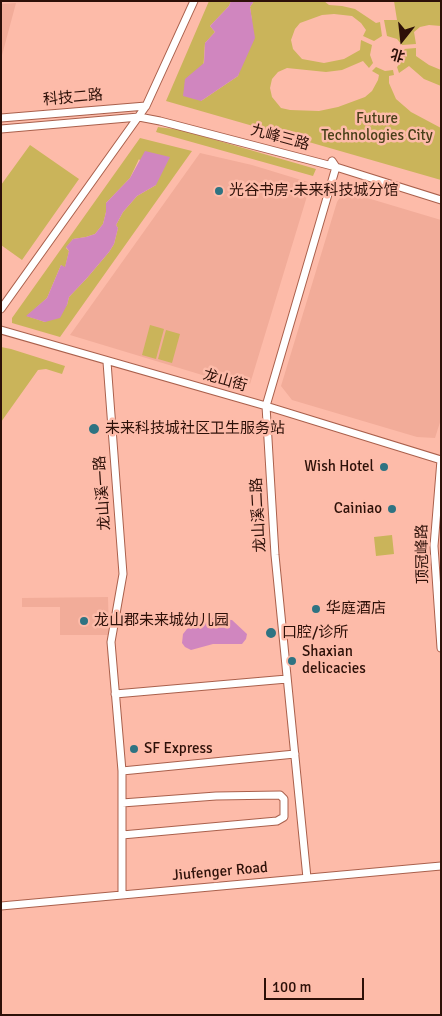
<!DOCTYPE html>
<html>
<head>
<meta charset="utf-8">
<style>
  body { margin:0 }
  #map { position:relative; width:442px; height:1016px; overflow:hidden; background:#fdbba9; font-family:Signika,"Noto Sans SC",sans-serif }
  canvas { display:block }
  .frame { position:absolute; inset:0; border:2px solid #2d1008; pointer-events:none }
  .north { position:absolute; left:377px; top:15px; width:50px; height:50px; -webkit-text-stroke:4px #fdbba9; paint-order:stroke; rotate:196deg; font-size:14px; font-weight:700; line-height:20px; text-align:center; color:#2d1008 }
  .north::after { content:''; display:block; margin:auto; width:18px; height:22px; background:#2d1008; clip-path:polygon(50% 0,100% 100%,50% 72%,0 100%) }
  .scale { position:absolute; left:264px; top:978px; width:100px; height:22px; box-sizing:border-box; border:2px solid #2d1008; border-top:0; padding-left:6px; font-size:15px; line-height:18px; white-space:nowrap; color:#2d1008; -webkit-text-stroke:4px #fdbba9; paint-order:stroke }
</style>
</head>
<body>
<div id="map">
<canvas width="442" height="1016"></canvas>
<div class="frame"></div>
<div class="north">北</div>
<div class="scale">100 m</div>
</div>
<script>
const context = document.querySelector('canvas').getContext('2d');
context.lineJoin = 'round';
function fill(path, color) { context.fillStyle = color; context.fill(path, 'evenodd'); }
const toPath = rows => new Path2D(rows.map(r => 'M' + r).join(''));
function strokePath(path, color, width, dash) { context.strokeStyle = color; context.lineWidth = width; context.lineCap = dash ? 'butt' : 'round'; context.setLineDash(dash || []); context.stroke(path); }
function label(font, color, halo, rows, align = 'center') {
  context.font = font + ' Signika,"Noto Sans SC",sans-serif'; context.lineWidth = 5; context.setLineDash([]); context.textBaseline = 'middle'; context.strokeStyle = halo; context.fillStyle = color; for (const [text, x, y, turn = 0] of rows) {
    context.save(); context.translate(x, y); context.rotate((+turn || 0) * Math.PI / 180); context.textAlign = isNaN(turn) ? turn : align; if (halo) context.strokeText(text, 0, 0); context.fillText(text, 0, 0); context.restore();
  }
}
fill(toPath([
  [16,3,1,59,1,4],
  [200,153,252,165,311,183,250,384,232,384,70,335],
  [344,191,441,220,441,419,435,438,417,437,292,400,281,386,337,202],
  [108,597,109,635,60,635,60,607,22,607,22,598]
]), '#f2ac99');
fill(toPath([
  [209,1,231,1,229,6,210,26,215,32,205,43,201,101,238,76,252,21,250,7,254,1,324,1,329,5,342,6,355,9,376,23,380,22,382,36,374,41,363,36,366,30,361,23,352,16,334,14,322,15,300,23,295,29,291,40,293,49,302,59,324,63,344,59,360,50,361,40,372,45,370,55,373,63,369,68,363,61,342,70,326,72,287,68,278,72,272,79,270,88,272,97,281,108,290,110,319,111,338,107,365,97,372,91,378,80,379,75,372,71,376,67,385,71,393,70,394,75,389,76,389,83,396,99,411,112,441,128,441,180,166,101],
  [394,1,441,1,441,26,429,25,420,27,414,32,416,44,402,45,397,39,387,36,384,20,397,20],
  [416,48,416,56,429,65,441,70,441,86,424,79,409,66,399,73,397,67,403,60,404,49],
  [158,127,181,130,316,169,313,176,156,132],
  [140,138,192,151,60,337,12,323,12,318],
  [139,159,156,185,137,196,123,212,116,225,118,228,114,244,109,252,87,278,69,297,67,305,45,322,27,316,47,298,61,265,65,268,69,251,66,248,73,239,86,237,95,234,103,224,106,212,106,203,130,178],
  [30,145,79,179,22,260,1,245,1,185],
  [150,325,164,329,156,359,142,355],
  [166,330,180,334,172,363,158,359],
  [1,347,11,349,65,366,62,374,46,369,38,370,1,422],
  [392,535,394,554,376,556,374,537]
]), '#cab45a');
fill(toPath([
  [231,1,254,1,250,7,255,38,238,76,201,101,183,96,185,79,204,63,205,43,215,32,210,26,229,6],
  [145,151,170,157,156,185,137,196,123,212,116,225,118,228,114,244,109,252,87,278,69,297,67,305,60,318,45,322,26,316,47,298,61,265,65,267,69,251,66,247,73,239,86,237,95,234,103,224,106,212,106,203,130,178],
  [199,617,232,620,247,634,246,639,242,644,213,644,191,650,185,647,182,643,183,634,187,629,192,627]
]), '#d086bf');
const minor = toPath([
  [1,118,146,106],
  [1,129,139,117,160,121,336,167,441,200],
  [1,309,146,106,194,1],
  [1,330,266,406,441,460],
  [107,362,123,574,111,642,122,771,122,895],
  [441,460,434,546,441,648],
  [115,694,287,679],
  [122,771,295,754],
  [122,835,277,821,284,817,284,799,280,795,216,796,122,803],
  [307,878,275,555,266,406,336,167,332,161],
  [1,906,441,866]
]);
strokePath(minor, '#aa604c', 9);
strokePath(minor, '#fff', 7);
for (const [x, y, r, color] of [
  [219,191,5,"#2e7382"],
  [94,429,6,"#2e7382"],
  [384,467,5,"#2e7382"],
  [392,509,5,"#2e7382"],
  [316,609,5,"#2e7382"],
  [84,621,5,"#2e7382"],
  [271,633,6,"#2e7382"],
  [292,661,5,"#2e7382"],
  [134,749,5,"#2e7382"]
]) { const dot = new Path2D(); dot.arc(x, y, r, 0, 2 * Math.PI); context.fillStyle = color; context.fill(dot); strokePath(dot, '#fdbba9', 2); }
label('15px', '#2d1008', '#fdbba9', [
  ["科技二路",73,98,-5],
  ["九峰三路",280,138,15],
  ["龙山街",225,381,16],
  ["龙山溪一路",103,493,-94],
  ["龙山溪二路",259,515,-93],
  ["顶冠峰路",423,554,-91],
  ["Jiufenger Road",220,872,-5]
]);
label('15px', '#493f18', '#fdbba9', [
  ["Future",377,119],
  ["Technologies City",377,136]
]);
label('15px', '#2d1008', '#fdbba9', [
  ["光谷书房·未来科技城分馆",229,191],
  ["未来科技城社区卫生服务站",105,429],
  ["Wish Hotel",374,467,"right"],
  ["Cainiao",382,509,"right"],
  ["华庭酒店",326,609],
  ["龙山郡未来城幼儿园",94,621],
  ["口腔/诊所",282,633],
  ["Shaxian",302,652],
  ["delicacies",302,669],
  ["SF Express",144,749]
], 'left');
</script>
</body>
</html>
